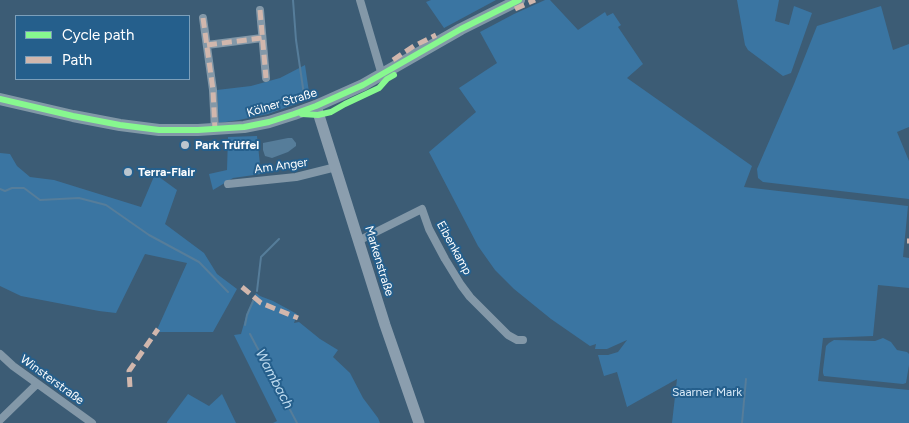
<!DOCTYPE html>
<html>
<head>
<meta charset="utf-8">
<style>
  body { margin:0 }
  #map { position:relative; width:909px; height:423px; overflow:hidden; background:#3c5c75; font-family:Figtree,sans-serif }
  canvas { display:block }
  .legend { position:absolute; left:15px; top:15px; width:175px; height:65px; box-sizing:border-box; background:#255f8c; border:1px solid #7c9fba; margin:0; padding:6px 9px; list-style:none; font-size:15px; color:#fff }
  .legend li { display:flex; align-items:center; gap:10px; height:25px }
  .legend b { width:25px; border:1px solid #7c9fba }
</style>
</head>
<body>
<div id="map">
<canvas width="909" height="423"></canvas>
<ul class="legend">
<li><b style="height:6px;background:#87f88f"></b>Cycle path</li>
<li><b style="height:6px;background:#d1b7ad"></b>Path</li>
</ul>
</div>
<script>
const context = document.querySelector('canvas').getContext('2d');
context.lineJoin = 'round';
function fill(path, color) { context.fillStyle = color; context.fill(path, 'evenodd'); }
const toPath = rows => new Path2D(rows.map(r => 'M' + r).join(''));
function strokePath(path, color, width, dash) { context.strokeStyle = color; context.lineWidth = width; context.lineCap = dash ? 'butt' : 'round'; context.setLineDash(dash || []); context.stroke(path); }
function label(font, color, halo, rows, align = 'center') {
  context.font = font + ' Figtree,sans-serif'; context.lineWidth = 4; context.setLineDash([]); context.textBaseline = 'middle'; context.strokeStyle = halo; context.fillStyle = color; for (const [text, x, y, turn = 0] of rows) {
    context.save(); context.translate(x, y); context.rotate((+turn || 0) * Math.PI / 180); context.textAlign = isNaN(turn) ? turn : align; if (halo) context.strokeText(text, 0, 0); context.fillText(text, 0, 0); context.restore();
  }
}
fill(toPath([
  [431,0,496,0,444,28,426,2],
  [545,0,550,0,578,30,605,12,607,16,613,13,621,25,618,27,643,64,627,78,752,166,744,187,908,206,903,257,909,258,909,288,878,285,873,336,823,338,818,381,909,390,909,423,672,423,677,379,627,407,617,372,604,376,598,355,608,355,618,352,627,340,607,349,595,349,596,344,590,346,551,319,514,289,495,270,478,246,429,152,476,112,459,88,497,63,480,32,514,14],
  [737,0,779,0,775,21,789,25,794,6,812,13,791,73,783,76,748,50,745,45],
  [881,6,893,50,909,44,909,127,897,132,909,161,909,199,763,182,758,178,757,169,794,84,817,26],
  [305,65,310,99,268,114,239,120,219,123,217,90,251,86,280,78],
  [257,136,261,174,233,178,213,190,209,174,227,170,228,137],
  [0,153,10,154,17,166,30,177,54,180,141,207,155,174,177,190,165,224,204,253,217,274,237,289,213,332,156,332,187,263,145,254,116,313,99,311,21,296,0,286],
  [256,293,260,296,273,301,297,314,294,323,299,322,320,339,338,350,333,357,350,373,363,398,378,418,380,423,273,423,277,421,234,335,241,334,247,313],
  [883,338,891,342,897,350,907,352,909,354,909,365,906,383,903,384,824,376,823,373,823,370,826,346,829,343,834,340,875,341],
  [188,394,209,406,222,394,236,423,167,423,167,422]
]), '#3a75a2');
fill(toPath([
  [288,138,292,138,296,143,296,146,288,152,272,158,265,156,263,150,263,143]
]), '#567d9a');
strokePath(toPath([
  [293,0,296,40,304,95],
  [0,189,5,191,12,188,24,188,40,200,79,198,106,205,149,235,199,262,228,292],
  [257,291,261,257,279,239],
  [245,325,247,315,254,299],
  [250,334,297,423],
  [742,423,746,379]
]), '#567d9a', 2);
strokePath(toPath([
  [360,0,382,75],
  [260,10,266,78],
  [203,18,213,90,215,130],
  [207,45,262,38],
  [228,184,296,177,336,167],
  [358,241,422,209,429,229,445,259,461,285,470,297,508,335,517,340,523,340],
  [0,354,13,366,92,423],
  [0,420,37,384]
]), '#8398a8', 8);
strokePath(toPath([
  [316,106,385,325,419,423]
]), '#8b9eae', 11);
strokePath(toPath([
  [0,99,73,116,120,125,159,130,198,130,244,127,269,122,294,114,316,106,363,85,461,29,519,0]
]), '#8298a7', 12);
strokePath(toPath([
  [515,9,535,0],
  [260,10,266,78],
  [203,18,213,90,215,130],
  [207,45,262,38],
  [393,60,414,46,436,35],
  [907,241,909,241],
  [242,287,261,303,298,318],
  [130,387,129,371,158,329]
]), '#d1b7ad', 5, [10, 5]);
strokePath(toPath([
  [0,99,73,116,120,125,159,130,198,130,244,127,269,122,294,114,316,106,363,85,461,29,519,0],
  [302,114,318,115,331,112,345,104,379,88,387,79,394,75]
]), '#87f88f', 6);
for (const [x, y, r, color] of [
  [185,145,5,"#bbc6cf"],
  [128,172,5,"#bbc6cf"]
]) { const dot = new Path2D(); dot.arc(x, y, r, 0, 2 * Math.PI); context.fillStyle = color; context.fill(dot); strokePath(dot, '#255f8c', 2); }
label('12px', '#fff', '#255f8c', [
  ["Kölner Straße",282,103,-17],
  ["Am Anger",281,166,-8],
  ["Eibenkamp",454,248,61],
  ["Markenstraße",379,261,73],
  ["Winsterstraße",52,380,36]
]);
label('bold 12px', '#fff', '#255f8c', [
  ["Park Trüffel",195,145],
  ["Terra-Flair",138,172]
], 'left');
label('12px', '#d8eaf8', '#255f8c', [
  ["Saarner Mark",707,392]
]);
label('italic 14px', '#c0ddf1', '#255f8c', [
  ["Wambach",274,379,62]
]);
</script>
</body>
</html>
